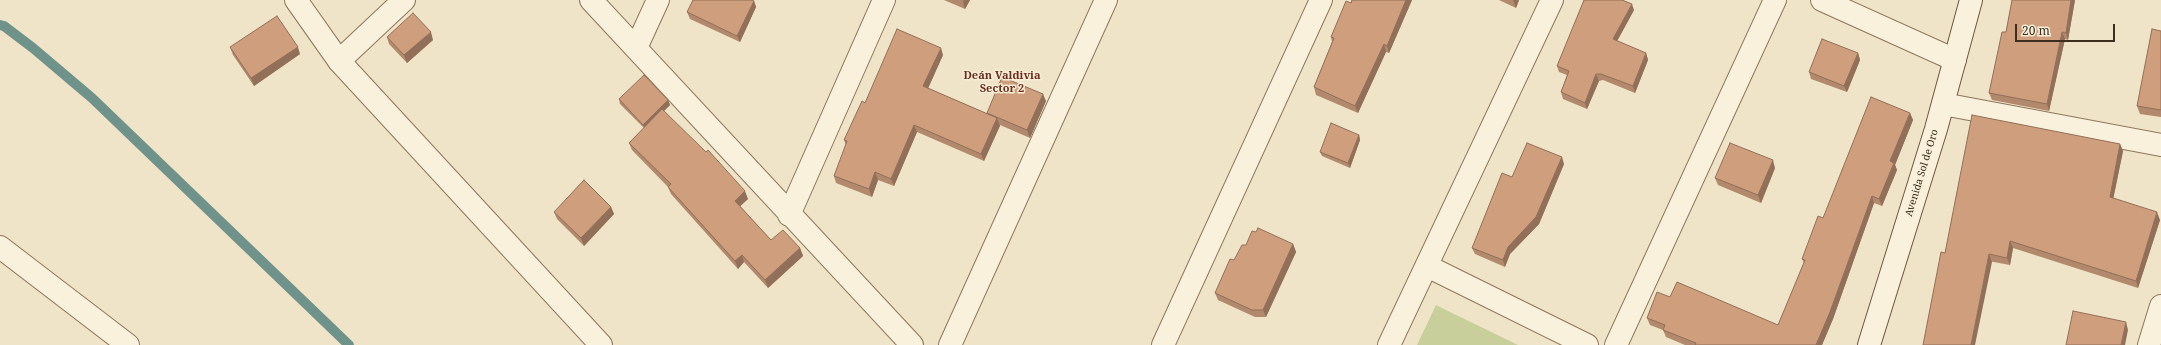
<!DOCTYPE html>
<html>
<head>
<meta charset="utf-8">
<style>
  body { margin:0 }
  #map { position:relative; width:2161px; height:345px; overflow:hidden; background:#f0e4c8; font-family:"Noto Serif",serif }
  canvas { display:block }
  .scale { position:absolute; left:2015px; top:24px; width:100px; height:18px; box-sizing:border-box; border:2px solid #3d2e20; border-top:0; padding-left:5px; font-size:12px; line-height:14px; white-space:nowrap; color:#3d2e20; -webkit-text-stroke:3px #f7eed8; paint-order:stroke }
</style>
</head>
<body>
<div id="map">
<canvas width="2161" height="345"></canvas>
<div class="scale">20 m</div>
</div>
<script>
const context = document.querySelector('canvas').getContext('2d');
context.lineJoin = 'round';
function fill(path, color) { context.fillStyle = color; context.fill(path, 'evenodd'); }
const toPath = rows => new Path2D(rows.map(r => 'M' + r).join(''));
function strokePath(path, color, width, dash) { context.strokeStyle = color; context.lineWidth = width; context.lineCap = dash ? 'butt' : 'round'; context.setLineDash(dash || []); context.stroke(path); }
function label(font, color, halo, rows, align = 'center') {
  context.font = font + ' "Noto Serif",serif'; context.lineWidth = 3; context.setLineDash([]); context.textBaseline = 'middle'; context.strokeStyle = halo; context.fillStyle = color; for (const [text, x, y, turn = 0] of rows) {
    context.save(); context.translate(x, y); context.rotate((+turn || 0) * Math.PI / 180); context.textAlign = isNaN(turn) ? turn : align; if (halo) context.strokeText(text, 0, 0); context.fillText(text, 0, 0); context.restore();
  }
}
fill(toPath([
  [1436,305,1446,310,1518,345,1417,345]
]), '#c9cf9b');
strokePath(toPath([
  [0,25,4,26,33,48,92,98,349,345]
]), '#6f938a', 10);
const minor = toPath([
  [591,0,912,345],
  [1822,0,1955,60],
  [636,48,658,0],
  [339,61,404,0],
  [1943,104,2161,145],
  [789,215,884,0],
  [0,247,128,345],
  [1427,266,1587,345],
  [950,345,1106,0],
  [1163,345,1321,0],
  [1389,345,1552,0],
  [1616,345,1775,0],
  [2149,345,2161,306]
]);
const tertiary = toPath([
  [296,0,339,61,601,345]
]);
const secondary = toPath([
  [1869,345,1936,129,1971,0]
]);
strokePath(minor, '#8d765c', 24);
strokePath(tertiary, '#8d765c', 24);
strokePath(secondary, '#6f573f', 24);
strokePath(minor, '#faf1dc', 22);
strokePath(tertiary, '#faf1dc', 22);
strokePath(secondary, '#faf1dc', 22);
fill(toPath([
  [944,0,970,0,965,9],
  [1352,0,1412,0,1389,53,1386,52,1358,113,1316,95,1314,87,1332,42,1331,37],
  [1499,0,1519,0,1516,8],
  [2012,0,2075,0,2068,40,2065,39,2049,111,1992,100,1989,93,2006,32],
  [754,1,756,7,740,42,690,19,687,12],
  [1634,10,1617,41,1646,53,1648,60,1635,93,1603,80,1599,81,1587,109,1563,99,1561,92,1567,75,1559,72,1557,66],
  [2161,31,2161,117,2140,114,2137,106],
  [387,37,433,40,407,63,389,44],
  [230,47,300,54,254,86,233,55],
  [1858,53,1860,60,1847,92,1811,79,1809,72],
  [943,55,928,88,987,114,1046,101,1030,138,1000,125,984,161,917,132,894,186,878,180,872,197,836,183,834,176,846,145,844,140,865,103],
  [619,99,668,100,670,105,664,111,748,199,740,206,771,240,800,248,803,256,768,288,744,262,738,269,671,194,668,187,632,150,629,143,644,128,620,104],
  [1910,113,1913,120,1895,165,1897,170,1882,206,1874,203,1833,319,1822,345,1685,345,1666,337,1663,330,1650,325,1647,318,1670,297,1778,325,1804,263,1802,259,1823,218],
  [1359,135,1360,140,1350,168,1322,156,1320,152],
  [2123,151,2113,199,2160,220,2138,288,2013,248,2010,265,1945,253],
  [1564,164,1539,224,1510,254,1505,267,1475,254,1472,248,1512,177],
  [1775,168,1761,203,1718,185,1715,178],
  [611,207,614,214,584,246,557,219,554,212],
  [1293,244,1296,252,1266,317,1255,317,1218,300,1215,293,1234,260]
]), '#b2896c');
fill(toPath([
  [964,0,970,0,965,9,963,2],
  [1406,0,1412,0,1389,53,1387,46],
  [1513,0,1519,0,1516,8],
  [2071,0,2075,0,2068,40,2066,33],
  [754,1,756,7,740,42,737,36],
  [1632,4,1634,10,1615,45,1613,39],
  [431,32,433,40,407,63,404,55],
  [2062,32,2065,39,2049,111,2047,104],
  [1384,44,1386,52,1358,113,1355,106],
  [298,47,300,54,254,86,251,78],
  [941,48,943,55,926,93,923,86],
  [1646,53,1648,60,1635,93,1633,86],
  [1858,53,1860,60,1847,92,1844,86],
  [1596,74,1599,81,1587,109,1585,103],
  [1043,94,1046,101,1030,138,1027,130],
  [668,100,670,105,645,129,643,125],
  [1910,113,1913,120,1895,165,1897,170,1882,206,1879,199,1890,161],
  [997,118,1000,126,984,161,981,154],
  [914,125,917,132,894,186,891,179],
  [1359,135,1360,140,1350,168,1348,163],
  [2120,144,2123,151,2112,205,2110,197],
  [1562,157,1564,164,1539,224,1510,254,1505,267,1503,260,1508,247],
  [1773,160,1775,168,1761,203,1758,195],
  [875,172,878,180,872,197,869,189],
  [745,191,748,199,737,209,735,201],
  [1872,196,1874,203,1833,319,1822,345,1816,345],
  [611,207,614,214,584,246,581,238],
  [2157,212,2160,220,2138,288,2136,281],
  [2010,241,2013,248,2010,265,2007,258],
  [1293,244,1296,252,1266,317,1263,310],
  [800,248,803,256,768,288,765,280],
  [1989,254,1992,262,1975,345,1971,345],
  [742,255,744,262,738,269,735,261],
  [2126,322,2128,330,2125,345,2121,345]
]), '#916f58');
const building = toPath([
  [693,0,752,0,754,1,737,36,687,12,693,0],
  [1352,0,1406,0,1387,46,1384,44,1355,106,1314,87,1334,38,1331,37,1346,1,1351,3,1352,0],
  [1584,0,1622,0,1632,4,1613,39,1646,53,1633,86,1601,74,1596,74,1585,103,1561,92,1569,71,1557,66,1584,0],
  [2012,0,2071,0,2066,33,2062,32,2047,104,1989,93,2002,32,2006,32,2012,0],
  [413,13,431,32,404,55,387,37,413,13],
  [277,16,298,47,251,78,230,47,277,16],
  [897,29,941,48,923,86,997,118,981,154,914,125,891,179,875,172,869,189,834,176,847,141,844,140,862,101,865,103,897,29],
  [2152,29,2161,31,2161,110,2137,106,2152,29],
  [1822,39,1858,53,1844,86,1809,72,1822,39],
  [644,75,668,100,643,125,619,99,644,75],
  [1002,77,1043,94,1027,130,987,113,1002,77],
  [1871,97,1910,113,1890,161,1894,163,1879,199,1872,196,1830,312,1816,345,1695,345,1696,343,1663,330,1665,325,1647,318,1657,292,1670,297,1677,282,1778,325,1805,260,1802,259,1818,216,1823,218,1871,97],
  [662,109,706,152,708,150,745,191,735,201,771,240,783,230,800,248,765,280,742,255,735,261,668,187,671,184,629,143,662,109],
  [1972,115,2120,144,2110,197,2157,212,2136,281,2010,241,2007,258,1989,254,1971,345,1923,345,1941,252,1945,253,1972,115],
  [1331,123,1359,135,1348,163,1320,152,1331,123],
  [1527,143,1562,157,1536,217,1508,247,1503,260,1472,248,1502,173,1512,177,1527,143],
  [1730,143,1773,160,1758,195,1715,178,1730,143],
  [584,180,611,207,581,238,554,212,584,180],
  [1258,228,1293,244,1263,310,1252,310,1215,293,1230,259,1234,260,1242,245,1246,245,1252,231,1256,232,1258,228],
  [2073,311,2126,322,2121,345,2066,345,2073,311]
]);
fill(building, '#cf9f7d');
strokePath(building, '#916f58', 1);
label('10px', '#3d2e20', '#f7eed8', [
  ["Avenida Sol de Oro",1922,173,-73]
]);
label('bold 11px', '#6b2e1e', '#f7eed8', [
  ["Deán Valdivia",1002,76],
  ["Sector 2",1002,89]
]);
</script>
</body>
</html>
